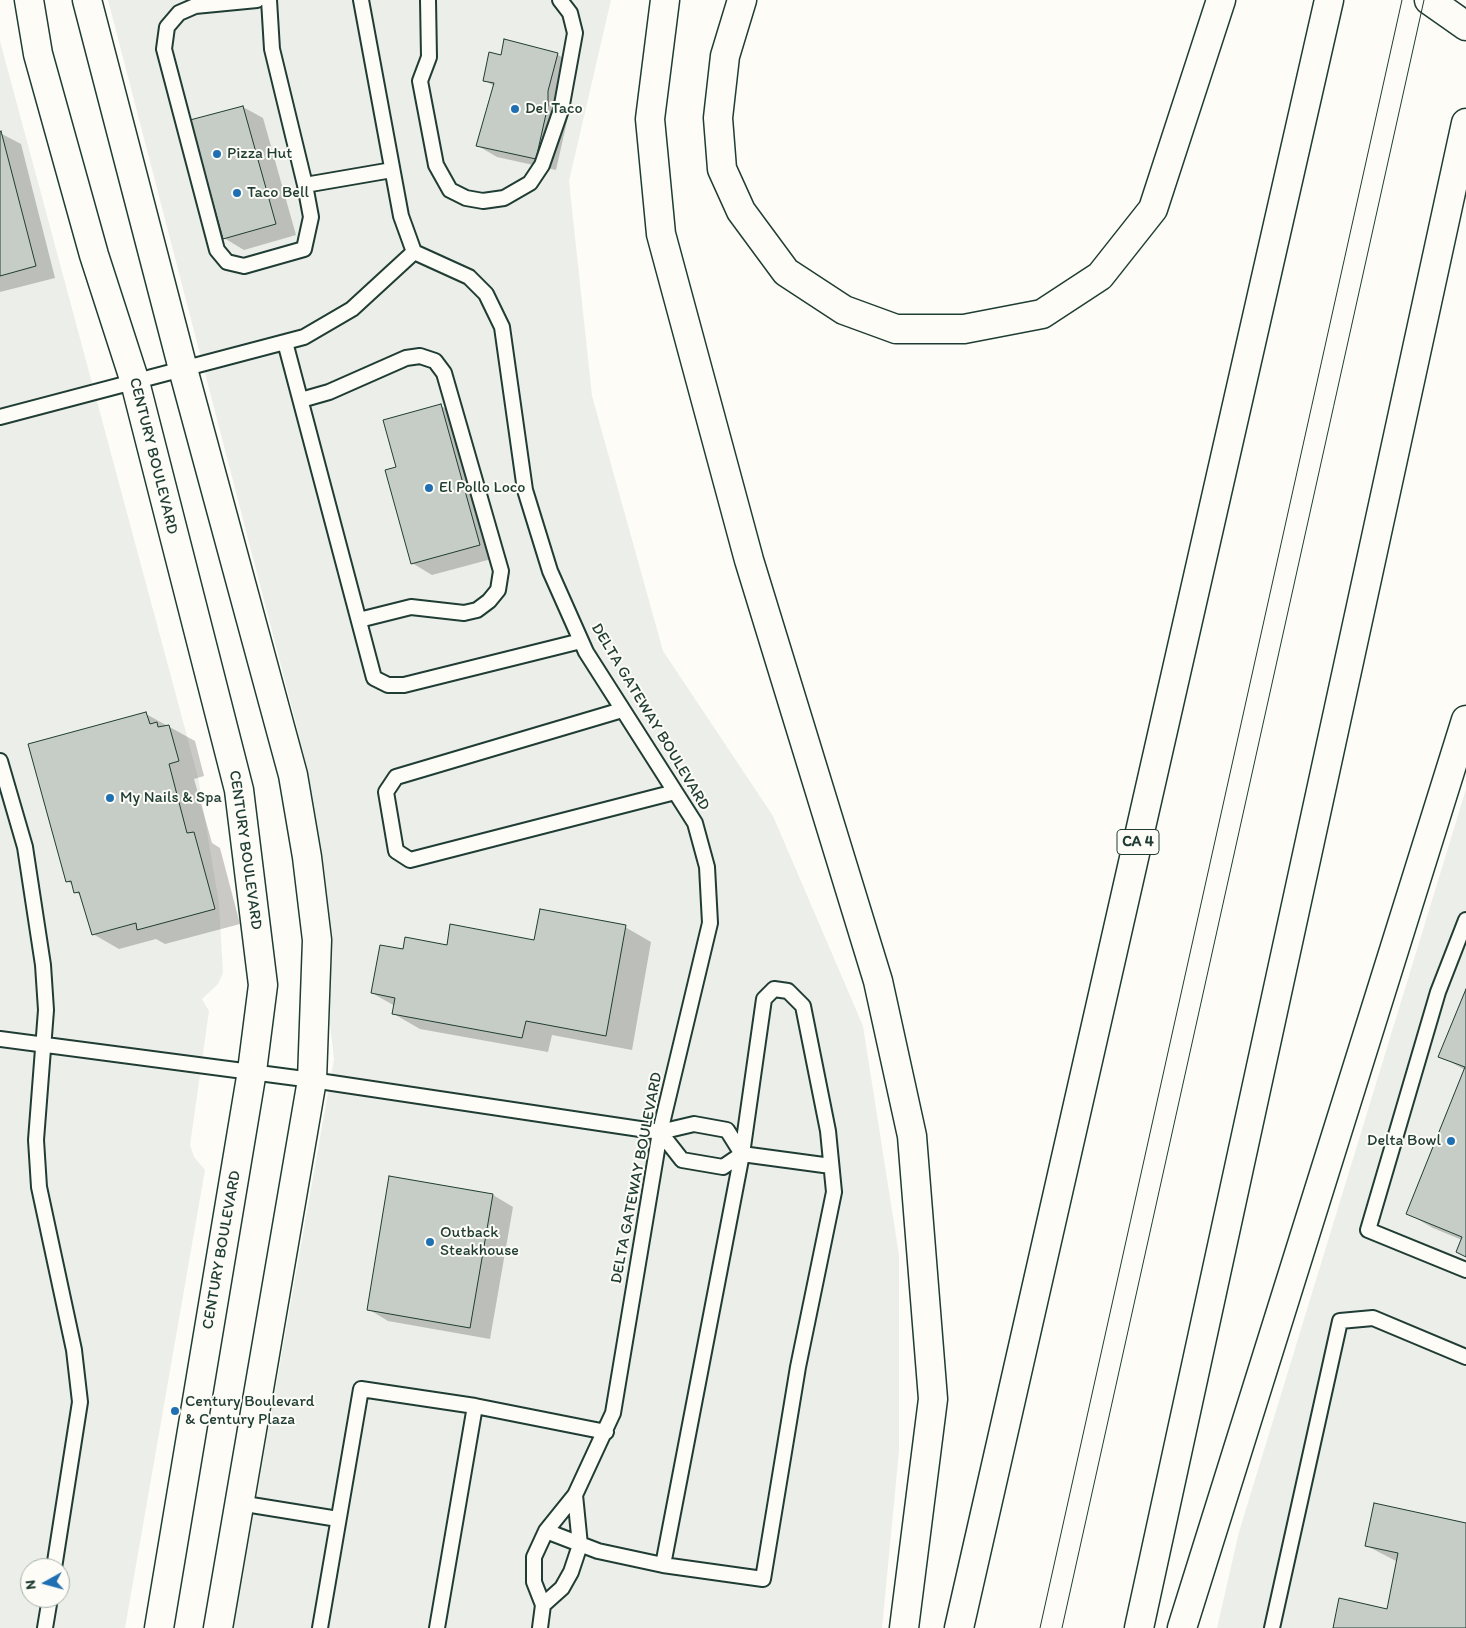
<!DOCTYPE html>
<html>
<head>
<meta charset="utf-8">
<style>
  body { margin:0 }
  #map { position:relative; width:1466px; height:1628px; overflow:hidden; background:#fdfcf7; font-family:Itim,sans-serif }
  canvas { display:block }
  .north { position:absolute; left:20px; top:1558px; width:50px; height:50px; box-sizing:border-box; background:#fdfcf7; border:1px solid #a4b0a9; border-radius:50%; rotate:263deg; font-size:14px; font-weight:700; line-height:20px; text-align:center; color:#1f3d34 }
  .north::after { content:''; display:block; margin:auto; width:18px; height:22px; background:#1f6fb2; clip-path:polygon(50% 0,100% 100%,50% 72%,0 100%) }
</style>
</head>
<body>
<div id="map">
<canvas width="1466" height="1628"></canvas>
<div class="north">N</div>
</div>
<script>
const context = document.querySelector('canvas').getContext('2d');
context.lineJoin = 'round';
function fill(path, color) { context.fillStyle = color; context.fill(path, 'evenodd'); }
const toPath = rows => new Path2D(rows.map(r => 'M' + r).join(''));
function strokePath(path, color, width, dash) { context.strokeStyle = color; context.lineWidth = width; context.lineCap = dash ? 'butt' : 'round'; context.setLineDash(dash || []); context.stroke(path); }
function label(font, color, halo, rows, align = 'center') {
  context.font = font + ' Itim,sans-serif'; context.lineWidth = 4; context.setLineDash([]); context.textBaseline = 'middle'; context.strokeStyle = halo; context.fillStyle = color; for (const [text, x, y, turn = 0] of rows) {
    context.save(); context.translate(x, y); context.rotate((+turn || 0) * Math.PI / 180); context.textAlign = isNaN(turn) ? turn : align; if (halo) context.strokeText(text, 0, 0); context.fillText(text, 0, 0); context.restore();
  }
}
fill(toPath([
  [108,0,611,0,569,181,592,396,663,651,773,816,863,1026,899,1255,899,1451,882,1628,233,1628,334,1059,297,727],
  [0,41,198,777,219,903,223,973,218,984,202,999,209,1011,190,1145,194,1157,205,1170,125,1628,0,1628],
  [30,1568,60,1568,60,1598,30,1598],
  [1466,789,1466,1628,1217,1628,1239,1532]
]), '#eceee9');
fill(toPath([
  [505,41,558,55,578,66,568,103,568,117,556,170,497,157,478,146,494,86,484,80,502,57],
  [243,107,263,118,296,235,244,250,224,238],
  [0,133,21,144,55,278,0,292],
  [441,406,461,417,499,557,432,575,412,563,397,468],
  [146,714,195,741,204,776,194,779,212,843,220,848,240,924,165,944,156,939,119,949,93,934,82,896,75,892,73,885,67,881],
  [625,927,651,942,632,1050,552,1035,548,1052,420,1029,394,1014,395,1006,372,993,404,951,535,941],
  [1466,992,1466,1257,1462,1240,1433,1228,1407,1213,1465,1070,1440,1056],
  [493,1195,513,1207,490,1339,388,1321,368,1309],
  [1466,1524,1466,1628,1334,1628,1388,1610,1398,1562,1367,1546]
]), '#0003');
const building = toPath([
  [504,39,558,53,548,91,548,105,536,159,476,146,494,83,483,81,489,52,501,55,504,39],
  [243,106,276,224,223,239,190,120,243,106],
  [1,131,36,266,0,276,0,132,1,131],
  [441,404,480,545,411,564,385,470,396,467,383,420,441,404],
  [146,712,150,724,157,722,158,727,169,725,179,761,169,764,187,833,194,832,215,909,137,930,136,923,92,935,79,892,74,893,71,881,66,882,28,744,146,712],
  [540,909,626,925,606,1036,526,1021,522,1038,392,1014,395,998,371,993,380,945,403,949,405,937,447,945,450,924,534,940,540,909],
  [1466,989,1466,1257,1456,1252,1462,1237,1406,1214,1465,1067,1438,1057,1466,989],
  [389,1176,493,1194,470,1328,367,1310,389,1176],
  [1374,1503,1466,1523,1466,1628,1333,1628,1339,1598,1387,1609,1398,1553,1365,1546,1374,1503]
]);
fill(building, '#c6cdc7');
strokePath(building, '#1f3d34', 1);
const lane = toPath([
  [257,0,195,6,179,13,167,27,164,49,217,250,227,262,244,266,304,249,311,217,305,185],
  [269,0,272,49,305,185,392,170],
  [361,0,401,216,414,252,469,277,486,294,502,327,525,490,550,571,586,652,695,823,707,867,710,923,660,1132,613,1413,575,1495,546,1531,534,1557,534,1582,543,1605,562,1588,571,1572,580,1545,575,1495],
  [428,0,429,57,420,81,436,165,450,190,466,198,483,201,504,198,530,183,542,165,561,110,575,33,570,13,560,0],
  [285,342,374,678,388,685,404,685,581,641],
  [301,400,329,392,406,358,420,356,435,361,444,373,501,571,498,590,489,601,477,610,464,613,411,607,359,620],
  [0,417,304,337,352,309,414,252],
  [622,710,396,777,386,792,396,851,410,860,675,792],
  [0,761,25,847,43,965,46,1010,36,1140,39,1187,74,1350,80,1402,54,1568],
  [1466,920,1438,992,1368,1230,1466,1270],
  [0,1039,312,1080,660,1132,694,1124,727,1130,742,1154,723,1167,682,1160,660,1132],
  [742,1154,831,1166],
  [239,1503,338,1519],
  [546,1531,598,1551,663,1565,763,1579,798,1367,834,1192,828,1131,803,1006,788,991,774,989,764,999,742,1154,663,1565],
  [45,1628,50,1598],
  [320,1628,361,1389,475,1406,606,1432],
  [437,1628,475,1406],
  [540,1628,543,1605],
  [1272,1628,1340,1321,1373,1318,1466,1357]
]);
const secondary = toPath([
  [29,0,38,54,94,255,135,382,239,790,263,985,252,1071,159,1628],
  [87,0,183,369,293,775,307,857,317,940,312,1080,218,1628],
  [1429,0,1466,26]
]);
const highway = toPath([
  [665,0,650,119,661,234,749,560,878,981,912,1136,933,1399,904,1628],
  [742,0,725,56,718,118,722,169,741,211,786,272,844,310,896,329,964,329,1042,314,1100,276,1153,209,1221,0],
  [959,1628,1329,0],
  [1139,1628,1466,123],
  [1182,1628,1466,720]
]);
strokePath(lane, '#1f3d34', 18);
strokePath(secondary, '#1f3d34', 31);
strokePath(highway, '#1f3d34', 31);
strokePath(lane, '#fdfcf7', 14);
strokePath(secondary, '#fdfcf7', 28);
strokePath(highway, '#fdfcf7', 28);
strokePath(toPath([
  [1040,1628,1402,0],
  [1062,1628,1424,0]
]), '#1f3d34', 1);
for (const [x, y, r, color] of [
  [515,109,5,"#1f6fb2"],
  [217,154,5,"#1f6fb2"],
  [237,193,5,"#1f6fb2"],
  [429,488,5,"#1f6fb2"],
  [110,798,5,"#1f6fb2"],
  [1451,1141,5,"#1f6fb2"],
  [430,1242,5,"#1f6fb2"],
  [175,1411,5,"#1f6fb2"]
]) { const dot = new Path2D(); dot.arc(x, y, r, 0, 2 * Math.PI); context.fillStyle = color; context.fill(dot); strokePath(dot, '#fdfcf7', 2); }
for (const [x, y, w] of [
  [1138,842,42]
]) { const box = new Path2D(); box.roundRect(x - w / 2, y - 12.5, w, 25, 4); context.fillStyle = '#fdfcf7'; context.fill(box); strokePath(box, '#1f3d34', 1); }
label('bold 15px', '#1f3d34', null, [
  ["CA 4",1138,842]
]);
label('16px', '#1f3d34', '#fdfcf7', [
  ["Del Taco",525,109],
  ["Pizza Hut",227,154],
  ["Taco Bell",247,193],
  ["El Pollo Loco",439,488],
  ["My Nails & Spa",120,798],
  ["Delta Bowl",1441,1141,"right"],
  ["Outback",440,1233],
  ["Steakhouse",440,1251],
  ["Century Boulevard",185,1402],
  ["& Century Plaza",185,1420]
], 'left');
label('16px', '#1f3d34', '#fdfcf7', [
  ["CENTURY BOULEVARD",153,456,76],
  ["DELTA GATEWAY BOULEVARD",650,717,59],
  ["CENTURY BOULEVARD",245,850,82],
  ["DELTA GATEWAY BOULEVARD",637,1178,-79],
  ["CENTURY BOULEVARD",222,1250,-80]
]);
</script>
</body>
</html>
